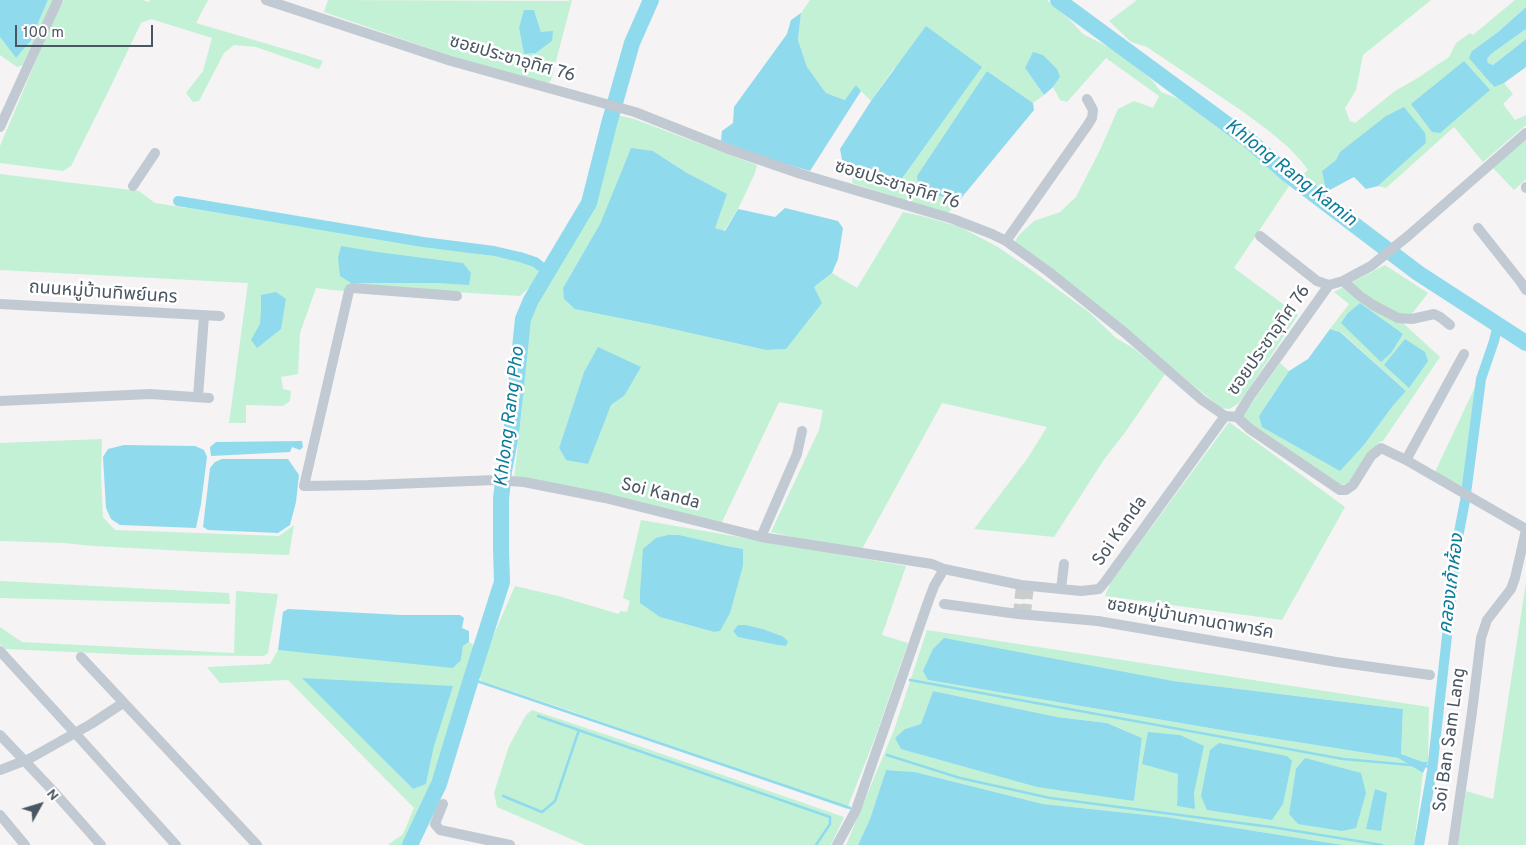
<!DOCTYPE html>
<html>
<head>
<meta charset="utf-8">
<style>
  body { margin:0 }
  #map { position:relative; width:1526px; height:845px; overflow:hidden; background:#f5f3f3; font-family:Overpass,sans-serif }
  canvas { display:block }
  .north { position:absolute; left:15px; top:780px; width:50px; height:50px; -webkit-text-stroke:4px #fff; paint-order:stroke; rotate:51deg; font-size:14px; font-weight:700; line-height:20px; text-align:center; color:#4a5661 }
  .north::after { content:''; display:block; margin:auto; width:18px; height:22px; background:#4a5661; clip-path:polygon(50% 0,100% 100%,50% 72%,0 100%) }
  .scale { position:absolute; left:15px; top:25px; width:138px; height:22px; box-sizing:border-box; border:2px solid #4a5661; border-top:0; padding-left:6px; font-size:15px; line-height:18px; white-space:nowrap; color:#4a5661; -webkit-text-stroke:4px #fff; paint-order:stroke }
</style>
</head>
<body>
<div id="map">
<canvas width="1526" height="845"></canvas>
<div class="north">N</div>
<div class="scale">100 m</div>
</div>
<script>
const context = document.querySelector('canvas').getContext('2d');
context.lineJoin = 'round';
function fill(path, color) { context.fillStyle = color; context.fill(path, 'evenodd'); }
const toPath = rows => new Path2D(rows.map(r => 'M' + r).join(''));
function strokePath(path, color, width, dash) { context.strokeStyle = color; context.lineWidth = width; context.lineCap = dash ? 'butt' : 'round'; context.setLineDash(dash || []); context.stroke(path); }
function label(font, color, halo, rows, align = 'center') {
  context.font = font + ' Overpass,"Noto Sans Thai",sans-serif'; context.lineWidth = 5; context.setLineDash([]); context.textBaseline = 'middle'; context.strokeStyle = halo; context.fillStyle = color; for (const [text, x, y, turn = 0] of rows) {
    context.save(); context.translate(x, y); context.rotate((+turn || 0) * Math.PI / 180); context.textAlign = isNaN(turn) ? turn : align; if (halo) context.strokeText(text, 0, 0); context.fillText(text, 0, 0); context.restore();
  }
}
fill(toPath([
  [48,0,54,0,23,65,17,67,0,55,0,37,16,58,34,37,38,23],
  [64,0,142,0,149,2,150,0,208,0,196,23,305,55,323,61,319,69,256,47,234,45,224,53,199,101,193,102,186,93,203,71,212,38,151,19,141,23,109,90,71,166,63,171,0,163,0,146,56,13],
  [328,0,566,1,572,0,551,80,548,83,463,60,324,12],
  [534,10,541,32,552,41,536,53,524,54,519,28],
  [810,0,1047,0,1070,20,1083,34,1116,51,1152,80,1161,92,1179,99,1260,158,1289,186,1234,268,1298,315,1244,396,1238,404,1229,409,1221,408,1050,268,1015,242,1018,236,1034,221,1060,212,1076,197,1100,150,1118,109,1134,101,1153,108,1159,96,1106,58,1067,102,1060,100,1053,87,1060,77,1025,68,1044,95,1033,103,987,71,931,193,958,202,947,214,852,183,855,165,882,177,895,67,871,101,856,86,846,100,826,93,807,67,798,40,801,13],
  [1137,0,1431,0,1363,55,1356,90,1345,108,1350,121,1355,123,1395,91,1416,79,1449,57,1456,43,1470,33,1473,35,1515,0,1526,0,1526,7,1498,32,1472,51,1493,87,1504,83,1513,94,1503,104,1515,120,1526,115,1526,125,1483,162,1454,127,1386,188,1378,186,1426,143,1340,152,1336,160,1322,171,1326,192,1318,192,1305,183,1301,176,1308,170,1302,162,1288,147,1269,131,1242,111,1147,47,1131,42,1109,21],
  [1526,29,1526,39,1493,65,1488,63,1487,59,1491,54],
  [617,115,634,119,757,165,755,173,740,205,724,231,715,228,687,173,653,151,601,222,563,288,650,324,766,350,786,349,814,287,832,273,857,288,903,212,926,217,960,227,998,247,1030,269,1090,313,1116,338,1133,348,1165,374,1126,431,1103,461,1054,537,974,529,1027,459,1047,427,942,403,862,549,806,540,771,532,819,430,823,410,779,402,721,524,514,478,521,419,528,322,537,303,593,205],
  [584,372,624,396,611,405,566,460,559,448],
  [1526,139,1526,179,1514,190,1493,168],
  [0,174,139,191,155,203,517,260,537,267,539,276,531,286,520,296,421,290,401,287,342,291,316,288,300,333,298,374,281,377,283,389,291,391,290,401,283,406,246,405,246,423,229,423,248,283,0,270],
  [1385,265,1428,293,1404,324,1440,357,1383,441,1379,442,1352,479,1346,484,1336,485,1246,422,1242,417,1280,363,1289,371,1259,416,1340,470,1364,445,1392,407,1406,391,1341,332,1330,329,1349,304,1334,292],
  [1475,387,1476,391,1465,488,1435,472],
  [1229,422,1345,507,1282,620,1105,596,1111,582],
  [102,439,101,476,103,517,115,530,279,536,294,525,289,555,205,552,94,546,64,543,0,541,0,443],
  [641,520,906,566,882,635,908,643,876,735,847,809,568,710,481,681,478,671,515,586,558,596,619,614,620,611,627,612,630,601,623,598],
  [722,545,743,549,743,566,719,631,714,632,660,617],
  [738,625,746,625,763,629,782,636,786,646,739,637,733,631],
  [0,581,229,593,230,604,0,598],
  [1526,582,1526,845,1458,845,1466,791,1493,799],
  [236,591,278,594,268,653,264,656,139,655,5,649,0,644,0,627,22,642,234,653],
  [927,630,1429,707,1428,762,1423,762,1401,754,1403,709,1173,681,928,680,1233,732,1398,758,1423,773,1414,845,1343,845,1166,817,1043,804,915,772,886,770,870,819,858,845,846,845,894,730],
  [933,691,1057,717,1107,723,1142,738,1134,801,905,729,921,724],
  [1203,746,1194,793,1177,806,1179,774],
  [1287,756,1230,813,1207,810],
  [469,642,475,646,435,783,405,845,389,845,389,844,403,834,414,808,288,680,220,683,207,667,270,664,278,650,461,660,463,646],
  [303,678,434,746,426,784,413,789],
  [532,710,613,737,844,817,831,845,585,845,497,807,494,793,509,746,526,715]
]), '#c3f1d5');
fill(toPath([
  [0,0,48,0,38,23,34,37,16,58,0,37],
  [1526,7,1526,29,1491,54,1487,59,1488,63,1493,65,1526,39,1526,67,1504,83,1494,87,1469,58,1472,51,1498,32],
  [524,10,534,10,541,32,553,31,552,41,536,53,524,54,519,28],
  [801,13,798,40,807,67,826,93,845,100,856,85,861,91,810,171,769,159,721,141,722,131,733,123,734,107,787,34,791,20],
  [926,26,982,67,900,181,882,177,842,160,840,149,871,101],
  [1033,52,1043,55,1057,69,1060,77,1053,87,1044,95,1025,68],
  [1464,61,1490,90,1440,133,1432,132,1411,104],
  [987,71,1033,103,1034,110,958,202,931,193,918,184,917,176],
  [1404,107,1425,133,1426,143,1378,186,1366,189,1354,177,1326,192,1322,171,1336,160,1340,152,1386,116],
  [631,148,653,151,687,173,727,194,715,228,725,231,738,209,775,217,785,208,838,221,843,228,838,259,832,273,814,287,822,303,786,349,766,350,650,324,575,309,564,299,563,288,601,222],
  [341,246,377,252,463,263,471,273,469,285,438,283,351,283,340,276,338,258],
  [276,292,286,299,281,329,257,348,251,340,260,324,261,309,261,295],
  [1360,303,1403,334,1391,353,1381,362,1341,323,1348,313],
  [1330,329,1340,332,1406,391,1392,407,1364,445,1340,471,1262,427,1259,416,1289,371,1308,359],
  [1405,339,1425,352,1428,361,1409,388,1384,365],
  [598,347,641,367,624,396,611,405,588,464,566,460,559,448,584,372],
  [302,441,303,447,300,450,292,447,290,452,211,456,210,447,216,442],
  [124,445,195,446,204,450,207,457,201,504,196,528,120,525,111,519,106,508,103,457,108,449],
  [222,459,288,459,299,475,296,502,290,525,278,533,208,530,203,527,210,468,215,462],
  [668,535,679,535,722,545,743,549,743,566,730,613,720,631,714,632,660,617,640,603,640,593,643,549,656,538],
  [288,609,401,615,460,615,464,618,462,628,469,631,469,642,463,646,461,660,453,668,278,650,283,612],
  [738,625,746,625,763,629,782,636,788,641,786,646,778,645,738,637,733,631],
  [944,638,1173,681,1403,709,1401,754,1423,762,1428,762,1423,773,1398,758,1233,732,928,680,923,671,933,649],
  [302,678,453,686,434,746,426,784,413,789],
  [933,691,1057,717,1107,723,1142,738,1134,801,1037,787,901,749,895,738,905,729,921,724],
  [1148,732,1180,735,1204,746,1194,793,1195,809,1177,806,1178,774,1142,764],
  [1219,743,1287,756,1292,761,1283,804,1272,820,1207,810,1201,796,1210,750],
  [1305,758,1361,773,1366,793,1356,828,1342,831,1298,824,1289,814,1296,769],
  [886,770,915,772,1043,804,1166,817,1343,845,858,845,870,819],
  [1375,789,1387,793,1381,831,1366,829]
]), '#90daee');
strokePath(toPath([
  [471,679,850,808],
  [910,680,1343,759,1411,765],
  [538,716,830,817,830,824,816,845],
  [887,755,960,778,1050,798,1271,827,1382,845],
  [1424,766,1432,767],
  [503,796,542,812,555,801,579,730]
]), '#90daee', 2.5);
strokePath(toPath([
  [178,201,423,242,494,251,520,257,535,262,548,272],
  [1419,845,1432,771,1458,537,1465,501,1481,379,1494,341,1498,325]
]), '#90daee', 10);
strokePath(toPath([
  [1058,0,1251,142,1286,173,1418,273,1526,343],
  [410,845,439,784,471,679,502,582,501,550,501,499,504,471,511,435,523,319,531,300,589,203,609,124,632,43,651,0]
]), '#90daee', 16);
strokePath(toPath([
  [1018,614,1021,585],
  [1026,614,1029,585]
]), '#caccce', 10, [10, 5]);
strokePath(toPath([
  [266,0,451,61,635,112,731,150,801,174,953,219,992,234,1006,241,1049,272,1125,333,1202,400,1225,416,1237,417,1250,396,1329,285,1343,281,1371,266,1408,236,1526,133],
  [0,127,58,0],
  [133,186,155,153],
  [1526,187,1526,188],
  [1478,228,1520,281,1526,290],
  [1260,236,1317,281,1329,285],
  [1006,241,1087,126,1092,118,1093,110,1087,99],
  [1343,281,1360,296,1373,305,1398,318,1412,319,1434,314,1440,317,1450,325],
  [457,296,353,288,350,289,349,291,304,486,369,485,495,480,524,482,605,498,761,537,932,564,944,569,1021,585,1081,591,1099,589,1105,582,1225,416],
  [0,304,220,316],
  [198,397,204,316],
  [0,401,150,394,209,398],
  [1237,417,1250,429,1340,490,1346,490,1353,485,1371,456,1381,448,1406,460,1526,529],
  [1406,460,1464,354],
  [761,537,797,454,802,431],
  [1061,589,1064,564],
  [944,604,1018,614,1098,621,1336,662,1430,675],
  [0,651,75,733,176,845],
  [81,657,257,845],
  [0,735,55,793,101,845],
  [0,770,29,759,91,724,123,703],
  [443,804,435,824,440,830,510,845],
  [0,815,25,845],
  [837,845,856,810,927,605,934,586,944,569],
  [1453,845,1472,712,1481,638,1487,620,1511,589,1515,578,1526,530]
]), '#c1cad2', 10);
label('18px', '#4a5661', '#fff', [
  ["ซอยประชาอุทิศ 76",512,60,16],
  ["ซอยประชาอุทิศ 76",897,186,17],
  ["ถนนหมู่บ้านทิพย์นคร",103,294,4],
  ["ซอยประชาอุทิศ 76",1270,341,-55],
  ["Soi Kanda",660,495,14],
  ["Soi Kanda",1121,532,-55],
  ["ซอยหมู่บ้านกานดาพาร์ค",1190,620,10],
  ["Soi Ban Sam Lang",1451,740,-82]
]);
label('italic 19px', '#0c7c9b', '#fff', [
  ["Khlong Rang Kamin",1290,174,38],
  ["Khlong Rang Pho",511,417,-83],
  ["คลองเก้าห้อง",1453,584,-83]
]);
</script>
</body>
</html>
